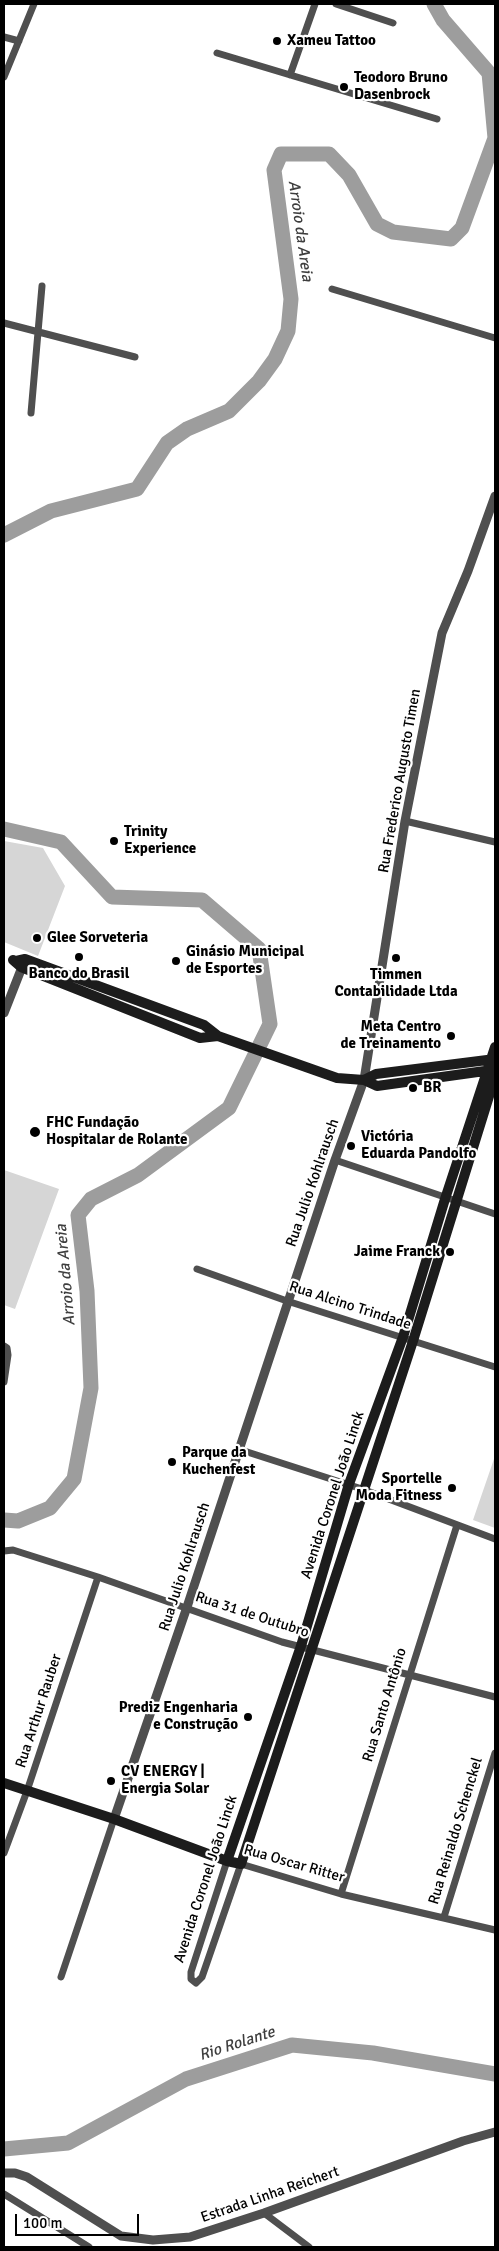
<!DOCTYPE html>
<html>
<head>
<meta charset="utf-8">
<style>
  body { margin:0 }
  #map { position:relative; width:499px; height:2251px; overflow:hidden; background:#fff; font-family:Signika,sans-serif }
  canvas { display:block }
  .frame { position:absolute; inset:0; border:5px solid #000; pointer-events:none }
  .scale { position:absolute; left:15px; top:2214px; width:124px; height:22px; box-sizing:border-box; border:2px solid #000; border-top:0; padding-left:6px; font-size:15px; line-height:18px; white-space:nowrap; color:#000; -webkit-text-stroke:4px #fff; paint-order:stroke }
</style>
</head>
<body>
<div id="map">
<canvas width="499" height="2251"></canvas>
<div class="frame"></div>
<div class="scale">100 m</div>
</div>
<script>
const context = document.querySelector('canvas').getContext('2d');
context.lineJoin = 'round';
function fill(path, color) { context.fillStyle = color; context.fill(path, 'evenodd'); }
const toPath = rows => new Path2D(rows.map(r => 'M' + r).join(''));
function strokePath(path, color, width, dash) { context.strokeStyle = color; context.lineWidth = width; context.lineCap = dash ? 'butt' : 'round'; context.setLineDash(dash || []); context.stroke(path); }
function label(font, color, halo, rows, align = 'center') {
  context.font = font + ' Signika,sans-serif'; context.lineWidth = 4.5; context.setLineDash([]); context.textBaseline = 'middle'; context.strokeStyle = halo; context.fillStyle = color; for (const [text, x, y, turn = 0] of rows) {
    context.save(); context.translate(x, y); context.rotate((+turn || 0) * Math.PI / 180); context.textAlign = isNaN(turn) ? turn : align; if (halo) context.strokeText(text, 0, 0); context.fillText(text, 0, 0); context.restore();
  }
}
fill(toPath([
  [4,841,43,848,65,886,38,956,4,942],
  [4,1170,59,1189,15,1309,4,1305],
  [495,1456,495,1528,473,1520]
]), '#d6d6d6');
strokePath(toPath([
  [4,535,51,511,137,489,167,443,187,429,229,411,259,381,275,359,288,331,291,299,274,170,281,154,329,154,349,175,377,224,393,232,451,239,462,228,495,138,489,73,443,20,434,4],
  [4,829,61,842,112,897,202,900,259,949,270,1024,229,1108,138,1175,91,1199,78,1215,87,1291,91,1388,74,1479,50,1508,18,1521,4,1520],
  [4,2149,68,2143,186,2079,292,2045,373,2053,495,2074]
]), '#9d9d9d', 15);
strokePath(toPath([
  [336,4,393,23],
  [4,37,19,41],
  [217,53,437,119],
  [290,75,315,4],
  [4,77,34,4],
  [332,289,495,338],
  [4,323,135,357],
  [31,413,42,286],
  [405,821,495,842],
  [335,1160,495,1214],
  [197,1269,287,1301,495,1367],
  [4,1346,7,1348,8,1355,4,1382],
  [238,1449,362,1489,495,1539],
  [4,1551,13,1550,98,1577,282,1642,495,1697],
  [4,1853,27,1791,98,1577],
  [227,1861,191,1972,191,1979,196,1983,202,1977,241,1864,341,1894,495,1930],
  [341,1894,457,1525],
  [444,1917,495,1753],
  [61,1977,114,1819],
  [4,2194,89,2247],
  [264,2213,309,2247]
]), '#4f4f4f', 7);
strokePath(toPath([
  [4,1013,24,962],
  [114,1819,187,1607,335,1160,364,1080,405,821,442,633,468,571,495,496],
  [4,2173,15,2173,27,2177,121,2236,153,2240,190,2237,264,2213,463,2141,495,2132]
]), '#4f4f4f', 9);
strokePath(toPath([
  [13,960,21,967,200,1038,218,1036],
  [16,961,25,959,204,1025,218,1036,337,1078,364,1080,377,1086,492,1070],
  [364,1080,376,1074,495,1059],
  [4,1783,114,1819,227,1861,241,1864,413,1341,495,1077],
  [227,1861,301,1646,349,1484,403,1337,445,1199,495,1047]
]), '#1c1c1c', 10);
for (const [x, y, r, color] of [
  [277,41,5,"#000"],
  [344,87,5,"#000"],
  [114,841,5,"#000"],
  [37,938,5,"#000"],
  [79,957,5,"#000"],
  [396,958,5,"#000"],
  [176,961,5,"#000"],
  [451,1036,5,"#000"],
  [413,1088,5,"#000"],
  [35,1132,6,"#000"],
  [351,1146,5,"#000"],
  [450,1252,5,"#000"],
  [172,1462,5,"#000"],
  [452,1488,5,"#000"],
  [248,1717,5,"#000"],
  [111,1781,5,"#000"]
]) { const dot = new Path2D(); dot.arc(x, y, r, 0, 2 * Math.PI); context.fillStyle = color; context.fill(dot); strokePath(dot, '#fff', 2); }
label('bold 15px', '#000', '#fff', [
  ["Xameu Tattoo",287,41],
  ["Teodoro Bruno",354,78],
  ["Dasenbrock",354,95],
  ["Trinity",124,832],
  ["Experience",124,849],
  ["Glee Sorveteria",47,938],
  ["Ginásio Municipal",186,952],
  ["de Esportes",186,969],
  ["Banco do Brasil",79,974,"center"],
  ["Timmen",396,975,"center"],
  ["Contabilidade Ltda",396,992,"center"],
  ["Meta Centro",441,1027,"right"],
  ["de Treinamento",441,1044,"right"],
  ["BR",423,1088],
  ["FHC Fundação",46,1123],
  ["Hospitalar de Rolante",46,1140],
  ["Victória",361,1137],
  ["Eduarda Pandolfo",361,1154],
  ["Jaime Franck",440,1252,"right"],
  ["Parque da",182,1453],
  ["Kuchenfest",182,1470],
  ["Sportelle",442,1479,"right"],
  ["Moda Fitness",442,1496,"right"],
  ["Prediz Engenharia",238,1708,"right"],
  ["e Construção",238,1725,"right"],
  ["CV ENERGY |",121,1772],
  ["Energia Solar",121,1789]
], 'left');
label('15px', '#000', '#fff', [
  ["Rua Frederico Augusto Timen",400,781,-80],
  ["Rua Julio Kohlrausch",313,1183,-71],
  ["Rua Alcino Trindade",350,1306,18],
  ["Avenida Coronel João Linck",333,1495,-72],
  ["Rua Julio Kohlrausch",185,1567,-72],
  ["Rua 31 de Outubro",252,1615,18],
  ["Rua Santo Antônio",385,1705,-73],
  ["Rua Arthur Rauber",39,1711,-72],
  ["Rua Reinaldo Schenckel",456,1831,-73],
  ["Rua Oscar Ritter",294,1864,16],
  ["Avenida Coronel João Linck",206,1879,-72],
  ["Estrada Linha Reichert",270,2195,-19]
]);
label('italic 16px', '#3e3e3e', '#fff', [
  ["Arroio da Areia",300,231,82],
  ["Arroio da Areia",66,1275,-95],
  ["Rio Rolante",237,2044,-18]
]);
</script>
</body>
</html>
